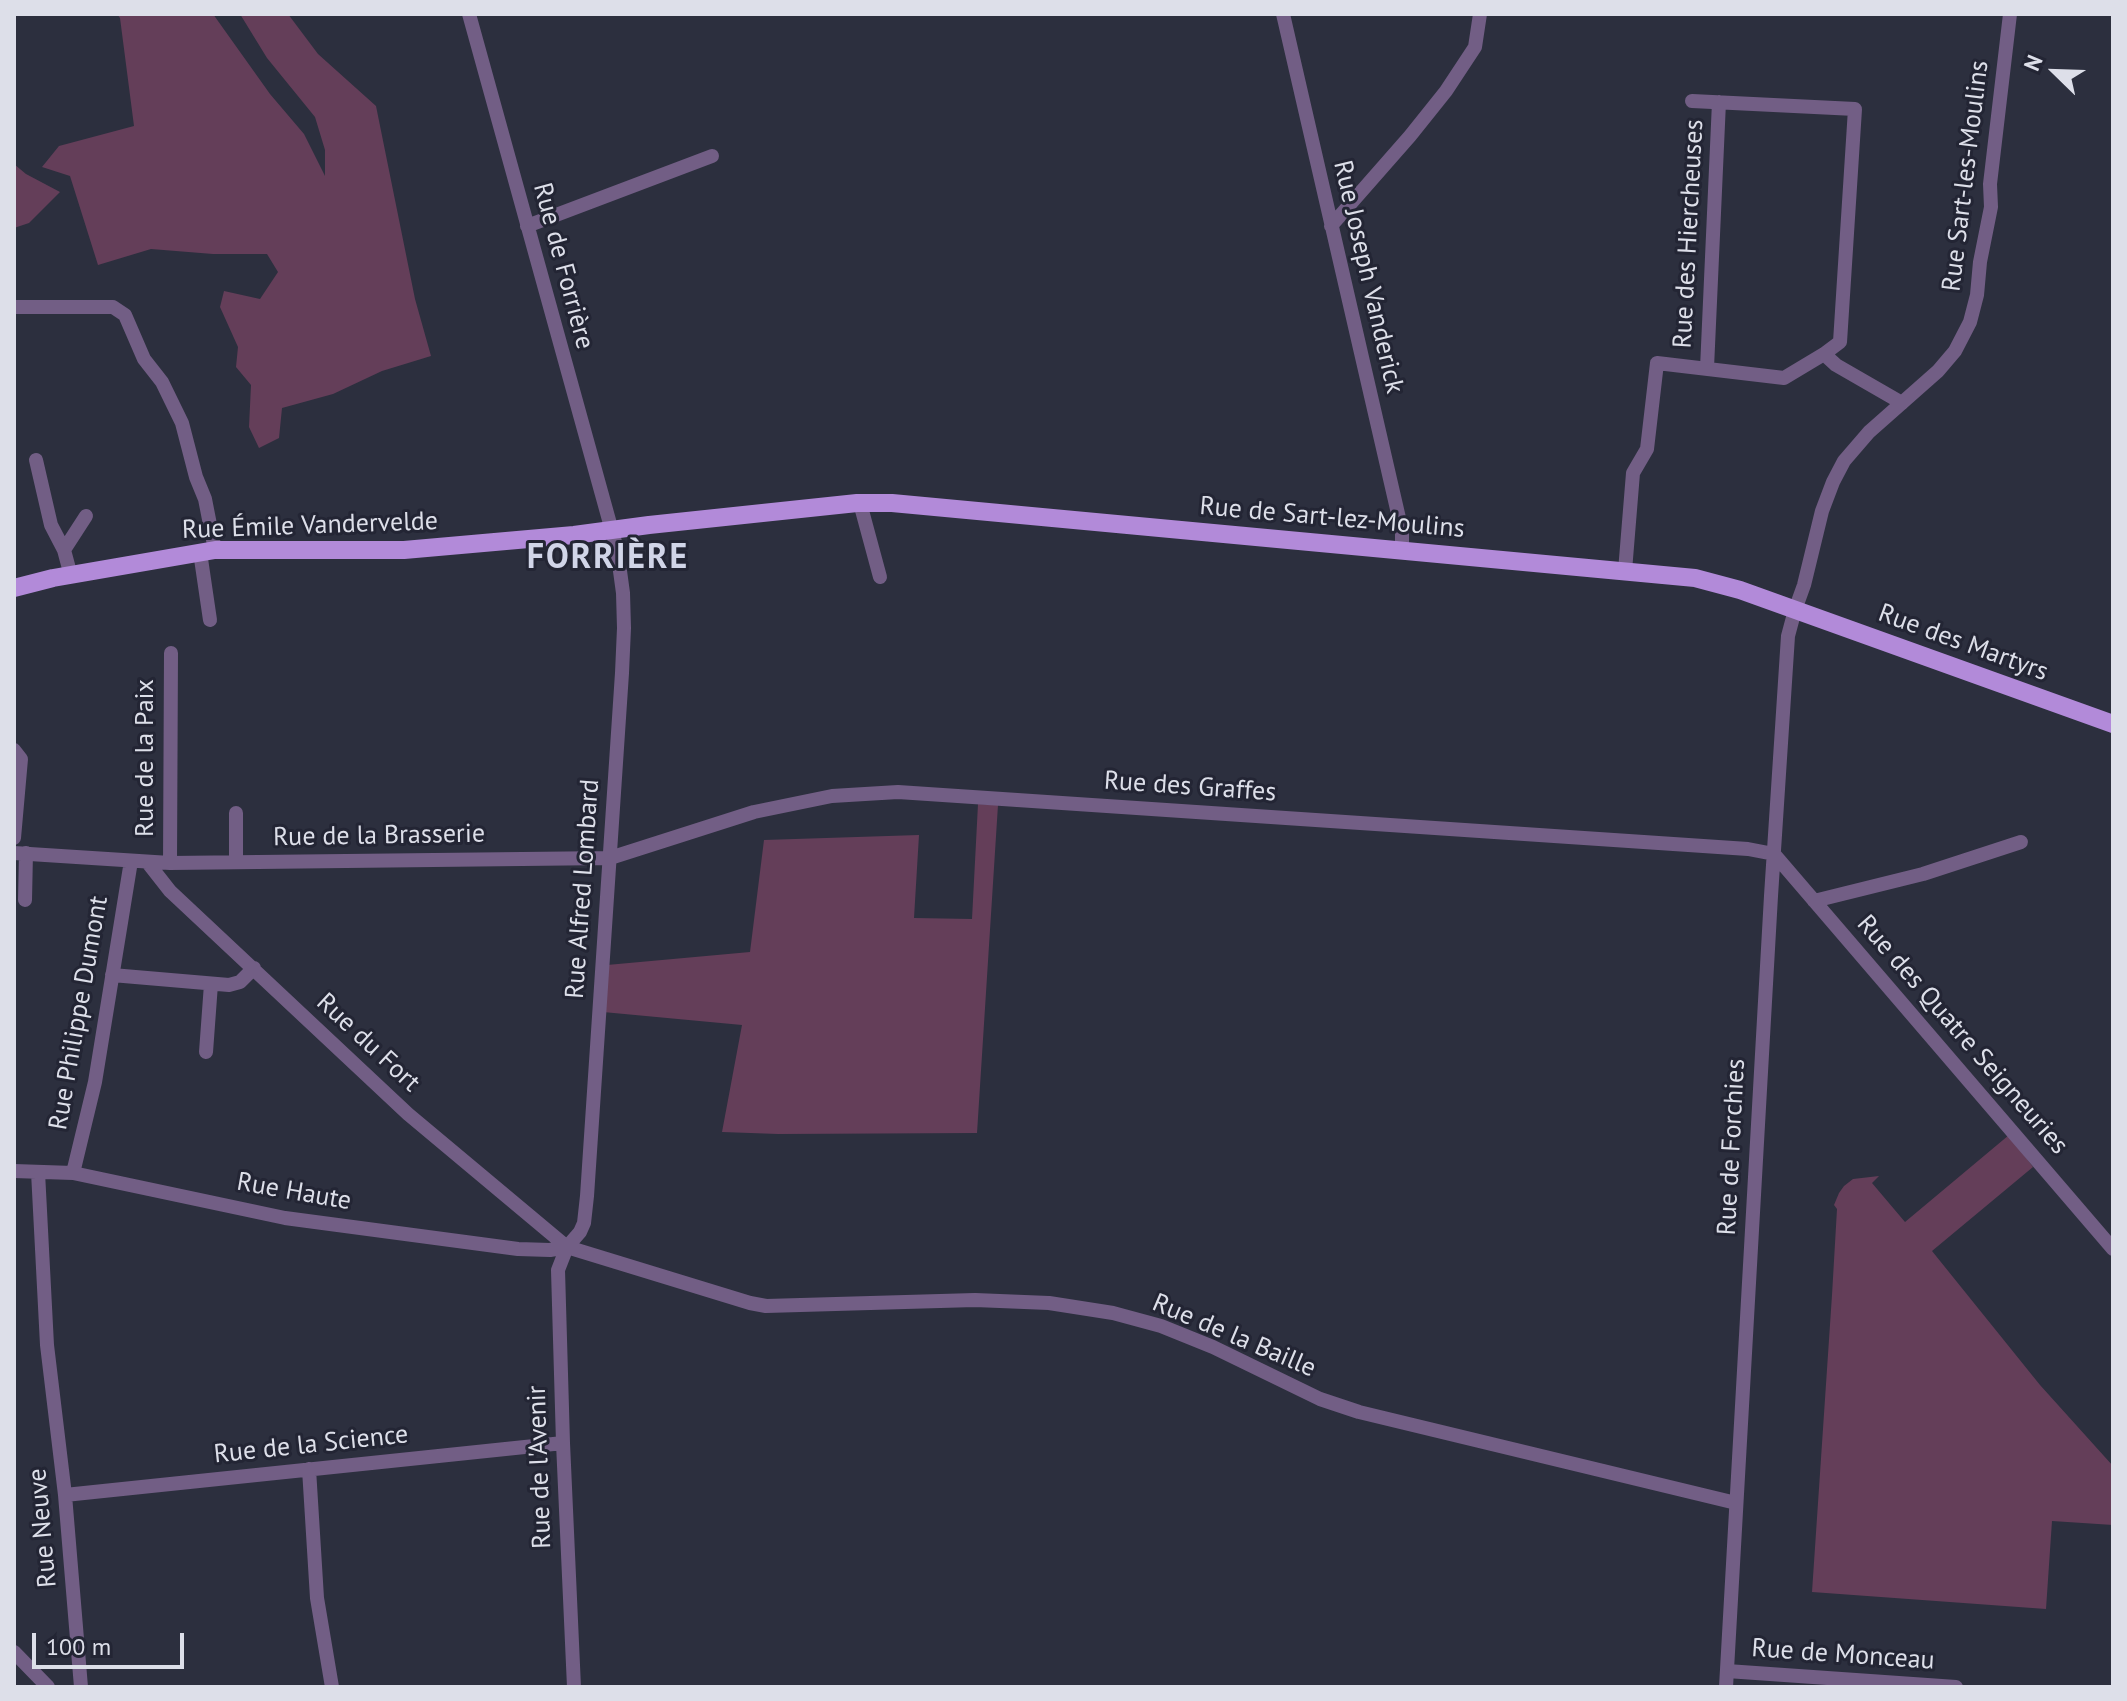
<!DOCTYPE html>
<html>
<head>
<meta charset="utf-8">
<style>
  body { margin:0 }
  #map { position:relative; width:2127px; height:1701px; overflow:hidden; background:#2c2f3e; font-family:"PT Sans",sans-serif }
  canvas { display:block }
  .frame { position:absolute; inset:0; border:16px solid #dddfe9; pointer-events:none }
  .north { position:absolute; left:2015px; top:32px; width:80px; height:80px; -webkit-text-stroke:6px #232534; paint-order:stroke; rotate:293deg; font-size:22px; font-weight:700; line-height:32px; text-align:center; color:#dddfe9 }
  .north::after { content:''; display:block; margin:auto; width:28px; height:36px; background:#dddfe9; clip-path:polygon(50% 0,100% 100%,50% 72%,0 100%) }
  .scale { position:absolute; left:32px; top:1633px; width:152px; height:36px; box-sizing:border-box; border:4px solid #dddfe9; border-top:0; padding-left:10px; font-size:24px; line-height:28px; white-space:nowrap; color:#dddfe9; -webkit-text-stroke:6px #232534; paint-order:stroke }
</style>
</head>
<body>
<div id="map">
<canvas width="2127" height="1701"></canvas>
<div class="frame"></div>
<div class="north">N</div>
<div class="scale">100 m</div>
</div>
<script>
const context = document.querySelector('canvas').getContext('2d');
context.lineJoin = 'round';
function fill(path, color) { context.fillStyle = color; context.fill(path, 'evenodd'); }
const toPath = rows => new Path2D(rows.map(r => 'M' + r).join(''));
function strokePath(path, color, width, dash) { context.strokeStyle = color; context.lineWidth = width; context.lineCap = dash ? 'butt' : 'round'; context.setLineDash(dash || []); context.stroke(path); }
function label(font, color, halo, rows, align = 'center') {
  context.font = font + ' "PT Sans",sans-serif'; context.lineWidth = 6; context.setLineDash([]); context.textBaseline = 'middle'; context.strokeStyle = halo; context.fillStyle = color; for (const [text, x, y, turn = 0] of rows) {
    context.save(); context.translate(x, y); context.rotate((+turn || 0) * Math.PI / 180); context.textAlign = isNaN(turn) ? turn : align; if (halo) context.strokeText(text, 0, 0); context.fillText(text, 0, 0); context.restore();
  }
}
fill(toPath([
  [117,14,213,14,270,94,304,134,325,176,325,150,315,117,267,58,240,14,288,14,318,54,376,106,415,299,431,356,382,371,333,394,282,408,279,438,259,448,249,427,251,385,236,367,238,347,220,307,224,291,260,299,278,272,267,254,213,254,151,249,98,265,70,176,42,167,59,146,134,126,120,18],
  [14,164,26,174,60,192,29,223,14,228],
  [978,804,998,805,977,1133,778,1134,722,1132,742,1025,603,1012,607,965,750,952,764,840,919,835,914,918,972,919],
  [2009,1135,2033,1167,1932,1251,2040,1385,2113,1466,2113,1525,2052,1521,2046,1609,1812,1592,1832,1295,1837,1209,1834,1205,1839,1193,1844,1186,1853,1179,1879,1176,1872,1183,1905,1222]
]), '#643e59');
strokePath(toPath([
  [469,14,617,549,623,593,624,628,622,673,587,1196,584,1223,580,1232,567,1247,558,1270,563,1443,574,1687],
  [1283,14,1402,531,1402,550],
  [527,226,712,156],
  [1331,226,1410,136,1446,91,1475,47,1480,14],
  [14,307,113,307,125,315,144,359,162,382,182,423,196,477,205,499,215,550],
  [1824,354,1836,365,1902,403],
  [1707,368,1719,102],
  [36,460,51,525,64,550,71,576],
  [860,503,880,577],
  [64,550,86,516],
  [200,552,210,620],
  [1625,571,1633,473,1647,449,1657,363,1784,378,1824,354,1840,342,1855,109,1692,101],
  [14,750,21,759,14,838],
  [236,813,236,862],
  [14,853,170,863,610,858,754,812,832,796,898,792,1748,849,1774,854],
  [1774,854,2113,1249],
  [148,863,170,891,408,1114,567,1247,750,1303,766,1306,975,1300,1049,1303,1113,1313,1161,1326,1213,1347,1320,1399,1359,1412,1736,1503],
  [170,863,171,653],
  [25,900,26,853],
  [1814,901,1923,874,2021,842],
  [112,975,229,985,240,982,254,968],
  [206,1052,211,984],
  [14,1171,73,1173,285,1218,518,1249,550,1250,567,1247],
  [38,1172,47,1345,65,1495,81,1687],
  [73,1173,95,1082,131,861],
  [309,1469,317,1598,332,1687],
  [65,1495,563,1443],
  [14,1652,48,1687],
  [1727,1671,1956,1687],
  [1726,1687,1771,896,1788,636,1795,610,1804,585,1822,511,1833,482,1844,461,1869,432,1938,371,1955,351,1970,322,1977,295,1980,262,1991,207,1990,184,2010,14]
]), '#725e85', 14);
strokePath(toPath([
  [14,588,53,578,215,550,404,550,574,535,649,525,857,503,892,503,1695,578,1740,590,2113,724]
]), '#b28ad9', 18);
label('26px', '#dddfe9', '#232534', [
  ["Rue Sart-les-Moulins",1966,176,-83],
  ["Rue des Hiercheuses",1689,234,-87],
  ["Rue de Forrière",563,266,75],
  ["Rue Joseph Vanderick",1368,277,77],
  ["Rue de Sart-lez-Moulins",1332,518,5],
  ["Rue Émile Vandervelde",310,526,-2],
  ["Rue des Martyrs",1963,643,20],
  ["Rue de la Paix",146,758,-90],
  ["Rue des Graffes",1190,787,4],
  ["Rue de la Brasserie",379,836,-1],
  ["Rue Alfred Lombard",583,889,-86],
  ["Rue Philippe Dumont",79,1013,-80],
  ["Rue des Quatre Seigneuries",1962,1035,49],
  ["Rue du Fort",368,1043,43],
  ["Rue de Forchies",1732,1147,-87],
  ["Rue Haute",294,1192,10],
  ["Rue de la Baille",1234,1336,23],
  ["Rue de la Science",311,1445,-6],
  ["Rue de l'Avenir",540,1467,-92],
  ["Rue Neuve",43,1528,-95],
  ["Rue de Monceau",1843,1655,4]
]);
context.letterSpacing = '2px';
label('bold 34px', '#d1d5e8', '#232534', [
  ["FORRIÈRE",608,558]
]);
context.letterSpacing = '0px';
</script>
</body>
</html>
